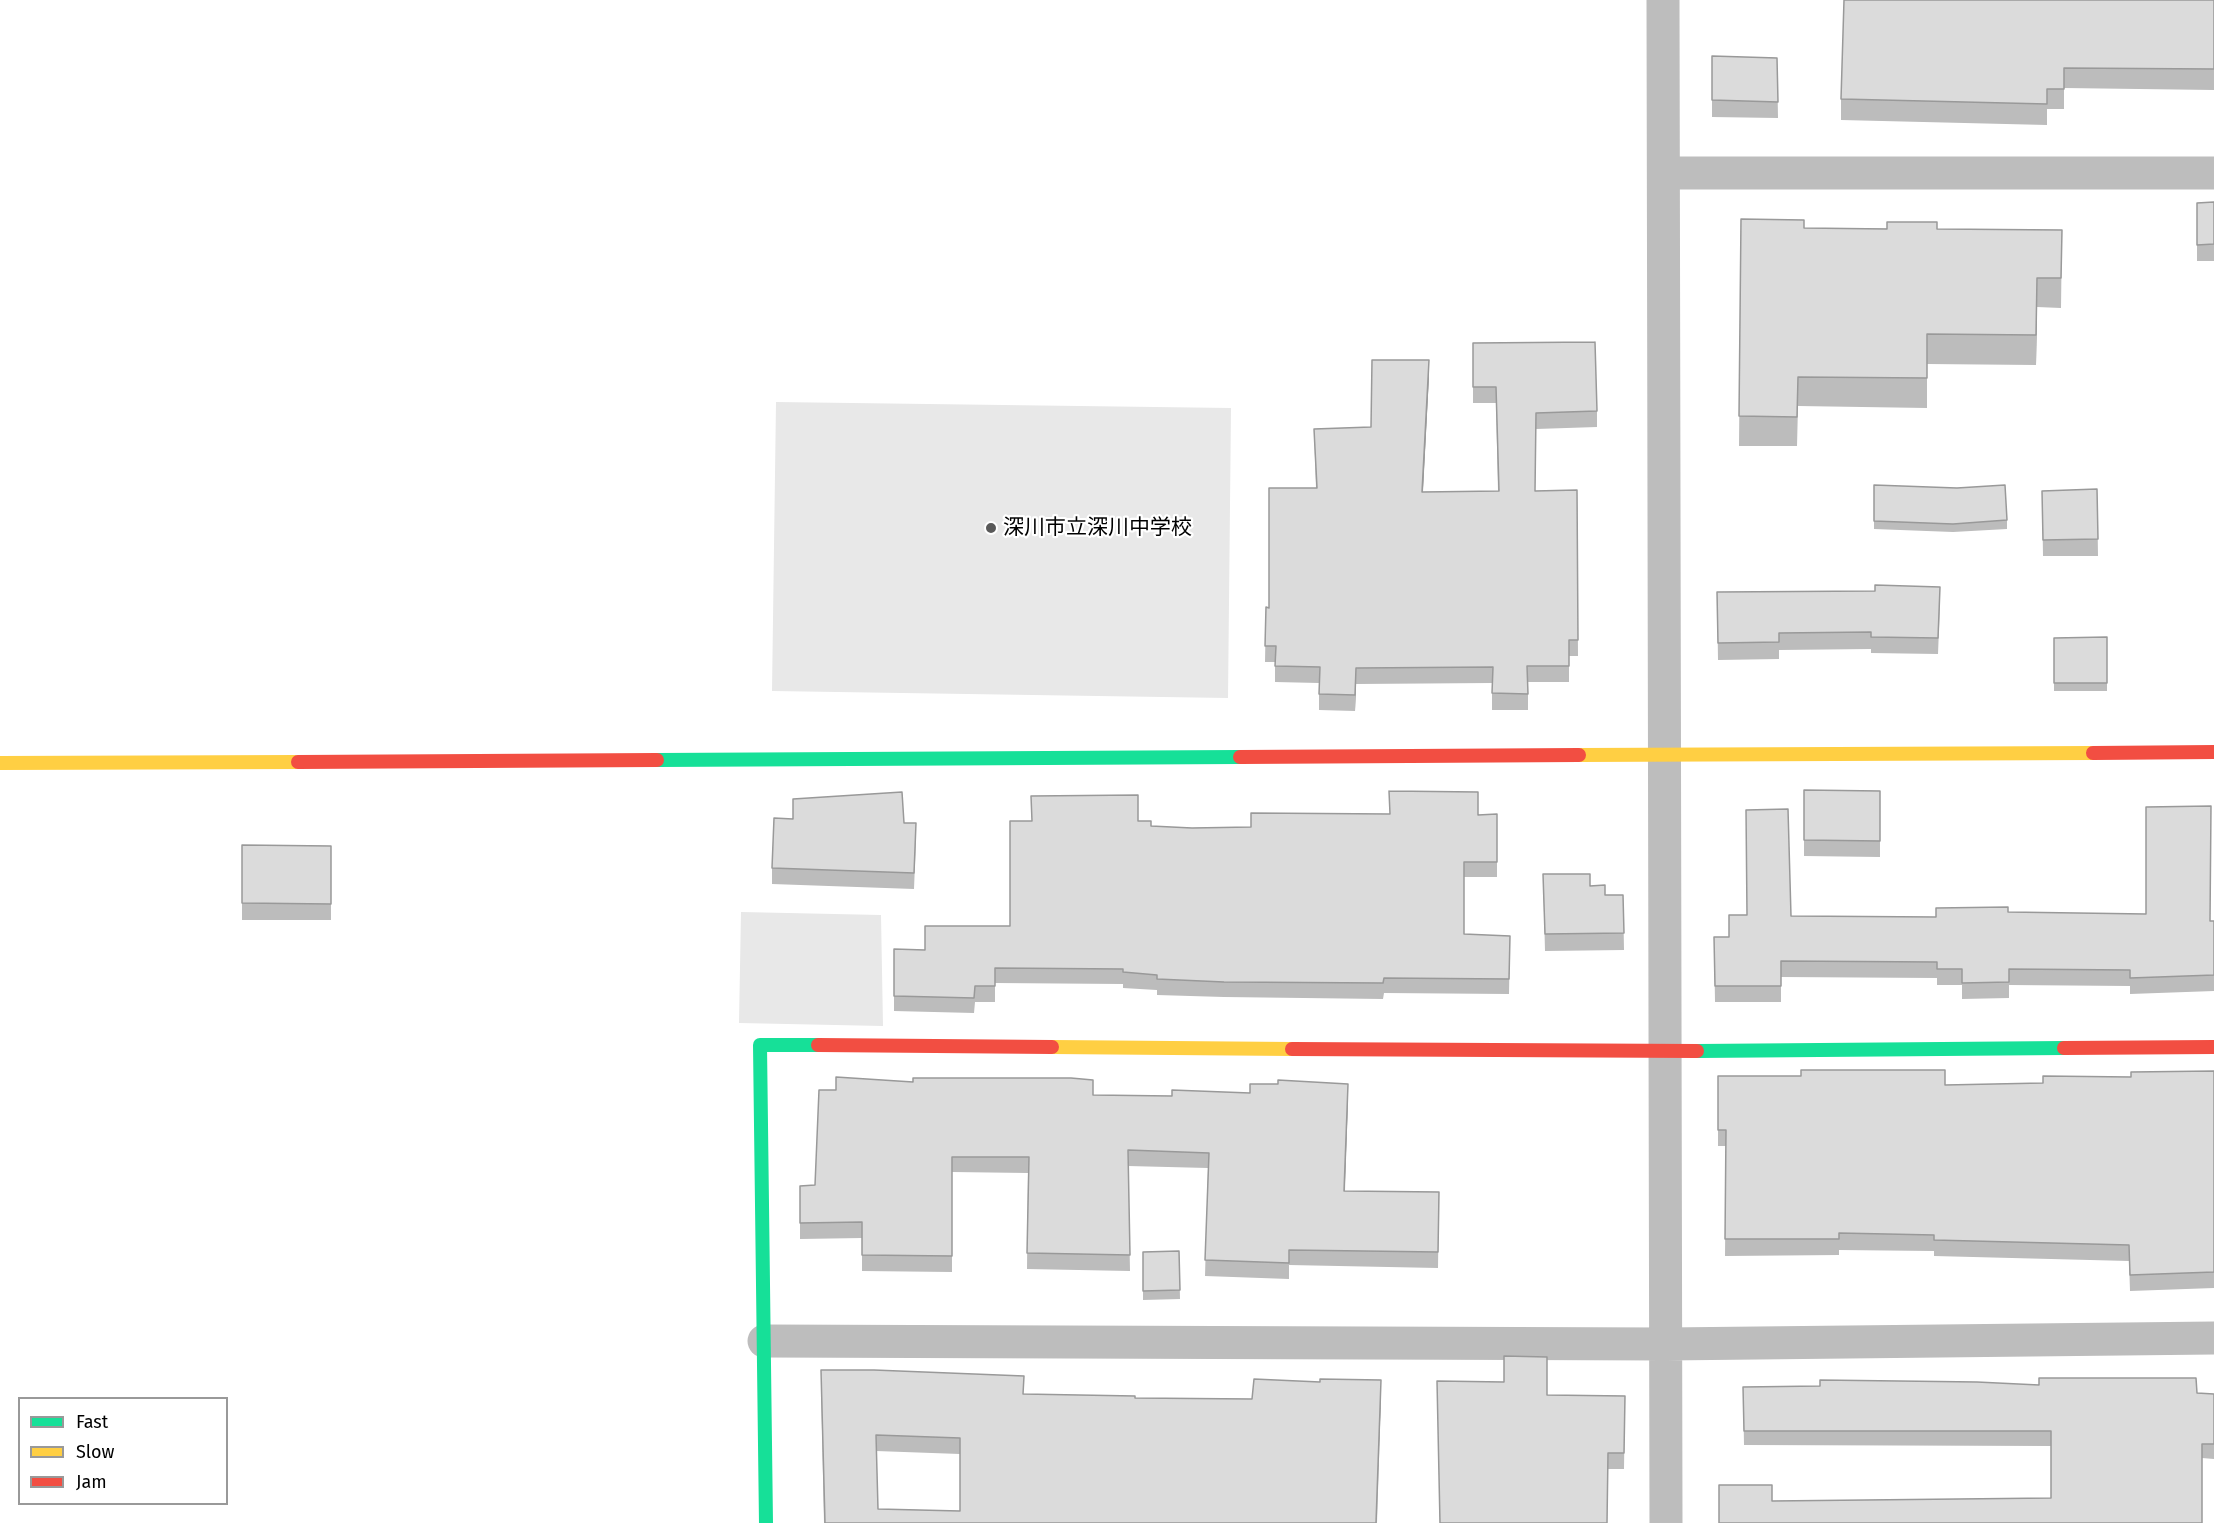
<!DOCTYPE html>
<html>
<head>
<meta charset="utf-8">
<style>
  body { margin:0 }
  #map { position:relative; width:2214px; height:1523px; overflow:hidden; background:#fff; font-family:"Fira Sans",sans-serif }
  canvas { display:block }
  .legend { position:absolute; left:18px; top:1397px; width:210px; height:108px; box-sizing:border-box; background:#fff; border:2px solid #999; margin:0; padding:8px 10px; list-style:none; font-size:18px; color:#000 }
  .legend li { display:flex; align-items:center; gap:12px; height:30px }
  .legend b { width:30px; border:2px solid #999 }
</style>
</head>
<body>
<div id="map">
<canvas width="2214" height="1523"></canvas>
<ul class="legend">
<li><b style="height:8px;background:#16e098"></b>Fast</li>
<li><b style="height:8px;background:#ffcf43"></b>Slow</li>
<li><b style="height:8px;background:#f24e42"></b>Jam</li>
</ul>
</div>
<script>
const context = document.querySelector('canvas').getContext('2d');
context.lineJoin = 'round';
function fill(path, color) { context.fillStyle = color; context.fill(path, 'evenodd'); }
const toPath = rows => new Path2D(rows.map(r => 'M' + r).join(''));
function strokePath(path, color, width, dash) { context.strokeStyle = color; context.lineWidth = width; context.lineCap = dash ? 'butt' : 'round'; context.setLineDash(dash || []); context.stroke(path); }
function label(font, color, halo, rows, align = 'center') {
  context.font = font + ' "Fira Sans","Noto Sans JP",sans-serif'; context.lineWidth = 4.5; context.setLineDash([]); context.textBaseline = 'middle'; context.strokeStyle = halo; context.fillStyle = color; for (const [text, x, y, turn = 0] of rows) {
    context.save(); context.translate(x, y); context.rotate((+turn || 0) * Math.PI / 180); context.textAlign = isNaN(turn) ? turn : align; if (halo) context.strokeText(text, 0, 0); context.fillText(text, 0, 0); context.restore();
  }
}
fill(toPath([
  [776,402,1231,408,1228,698,772,691],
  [741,912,881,915,883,1026,739,1023]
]), '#e8e8e8');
strokePath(toPath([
  [1663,0,1666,1523],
  [1664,173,2214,173],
  [764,1341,1666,1344,2214,1338]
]), '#bdbdbd', 33);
strokePath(toPath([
  [657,760,1240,757],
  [1697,1051,2064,1048],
  [766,1523,760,1045,818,1045]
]), '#16e098', 14);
strokePath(toPath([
  [1579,755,2093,753],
  [0,763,298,762],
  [1052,1047,1292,1049]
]), '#ffcf43', 14);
strokePath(toPath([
  [2093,753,2214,752],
  [1240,757,1579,755],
  [298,762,657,760],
  [818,1045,1052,1047],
  [2064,1048,2214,1047],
  [1292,1049,1697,1051]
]), '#f24e42', 14);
fill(toPath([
  [2214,0,2214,90,2064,88,2064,109,2047,109,2047,125,1841,120,1841,99],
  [1712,56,1777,58,1778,118,1712,117],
  [2214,202,2214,261,2197,261,2197,203],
  [1741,219,1804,228,2062,230,2061,308,2037,307,2036,365,1927,364,1927,408,1798,406,1797,446,1739,446],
  [1473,343,1597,411,1597,427,1536,429,1535,491,1577,490,1578,656,1569,656,1569,682,1528,682,1528,710,1492,710,1492,683,1356,684,1355,711,1319,710,1319,683,1275,682,1275,662,1265,662,1266,607,1269,608,1316,488,1314,429,1371,427,1429,376,1423,492,1498,491,1496,403,1473,403],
  [1874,485,2007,520,2007,529,1953,532,1874,529],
  [2097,489,2098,556,2043,556,2042,491],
  [1717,592,1940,603,1938,654,1871,653,1871,649,1779,650,1779,659,1718,660],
  [2107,637,2107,691,2054,691,2054,638],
  [1804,790,1880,791,1880,857,1804,856],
  [1497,814,1497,877,1464,877,1464,934,1510,936,1509,994,1384,993,1383,999,1224,997,1157,995,1157,990,1123,988,1123,984,995,983,995,1002,975,1002,974,1013,894,1011,894,949,925,950,1010,926,1138,821,1151,826,1192,828,1251,827,1478,815],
  [904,823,916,839,914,889,772,884,772,868],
  [242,845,331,846,331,920,242,920],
  [1543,874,1590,886,1605,895,1623,895,1624,950,1545,951],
  [2008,912,2214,921,2214,991,2130,994,2130,986,2009,985,2009,998,1962,999,1962,985,1937,985,1937,978,1781,977,1781,1002,1715,1002,1714,937,1729,937,1791,916,1936,917],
  [2214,1071,2214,1288,2130,1291,2129,1261,1934,1256,1934,1251,1839,1250,1839,1255,1725,1256,1726,1146,1718,1146,1718,1076,1945,1085,2043,1083],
  [1093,1095,1348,1099,1345,1191,1439,1192,1438,1268,1289,1265,1289,1279,1205,1276,1208,1168,1128,1166,1130,1271,1027,1269,1028,1173,952,1172,952,1272,862,1271,862,1238,800,1239,800,1186,815,1185],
  [1179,1251,1180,1299,1143,1300,1143,1252],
  [1504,1382,1547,1395,1625,1396,1624,1469,1608,1469],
  [2039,1385,2214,1394,2214,1459,2202,1458,2202,1523,1772,1501,2051,1498,2051,1446,1744,1445,1743,1387],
  [821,1386,1135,1398,1252,1399,1381,1396,1377,1523,824,1523],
  [876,1451,960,1454,960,1511,878,1509]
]), '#bcbcbc');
fill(toPath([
  [2037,278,2037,307,2036,365,2036,335],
  [1429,360,1429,376,1422,508,1422,492],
  [1356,668,1356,684,1355,711,1355,695],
  [1348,1084,1348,1099,1344,1206,1344,1191],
  [1381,1380,1381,1396,1376,1523]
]), '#999');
const building = toPath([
  [1844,0,2214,0,2214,69,2064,68,2064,89,2047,89,2047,104,1841,99,1844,0],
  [1712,56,1777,58,1778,102,1712,100,1712,56],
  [2214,202,2214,244,2197,245,2197,203,2214,202],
  [1741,219,1804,220,1804,228,1887,229,1887,222,1937,222,1937,229,2062,230,2061,278,2037,278,2036,335,1927,334,1927,378,1798,377,1797,417,1739,416,1741,219],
  [1595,342,1597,411,1536,413,1535,491,1577,490,1578,640,1569,640,1569,666,1527,666,1528,694,1492,693,1493,667,1356,668,1355,695,1319,694,1320,667,1275,666,1276,646,1265,646,1266,607,1269,608,1269,488,1317,488,1314,429,1371,427,1372,360,1429,360,1422,492,1499,491,1496,387,1473,387,1473,343,1595,342],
  [1874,485,1957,488,2005,485,2007,520,1953,524,1874,521,1874,485],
  [2097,489,2098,539,2043,540,2042,491,2097,489],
  [1875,585,1940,587,1938,638,1871,637,1871,632,1779,633,1779,642,1718,643,1717,592,1875,591,1875,585],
  [2107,637,2107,683,2054,683,2054,638,2107,637],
  [1804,790,1880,791,1880,841,1804,840,1804,790],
  [1389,791,1478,792,1478,815,1497,814,1497,862,1464,862,1464,934,1510,936,1509,979,1384,978,1383,983,1224,982,1157,979,1157,975,1123,972,1123,969,995,968,995,986,975,986,974,998,894,996,894,949,925,950,925,926,1010,926,1010,821,1032,821,1031,796,1138,795,1138,821,1151,821,1151,826,1192,828,1251,827,1251,813,1390,814,1389,791],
  [902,792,904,823,916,823,914,873,772,868,774,818,793,819,793,799,902,792],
  [2211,806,2210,921,2214,921,2214,975,2130,978,2130,970,2009,969,2009,982,1962,983,1962,969,1937,969,1937,962,1781,961,1781,986,1715,986,1714,937,1729,937,1729,915,1747,915,1746,810,1788,809,1791,916,1936,917,1936,908,2008,907,2008,912,2146,914,2146,807,2211,806],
  [242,845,331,846,331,904,242,903,242,845],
  [1543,874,1590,874,1590,886,1605,885,1605,895,1623,895,1624,933,1545,934,1543,874],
  [1801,1070,1945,1070,1945,1085,2043,1083,2043,1076,2131,1077,2131,1072,2214,1071,2214,1272,2130,1275,2129,1245,1934,1240,1934,1235,1839,1233,1839,1239,1725,1239,1726,1130,1718,1130,1718,1076,1801,1076,1801,1070],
  [836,1077,913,1082,913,1078,1071,1078,1093,1080,1093,1095,1172,1096,1172,1090,1250,1093,1250,1084,1278,1084,1278,1080,1348,1084,1344,1191,1439,1192,1438,1252,1289,1250,1289,1263,1205,1260,1209,1153,1128,1150,1130,1255,1027,1253,1029,1157,952,1157,952,1256,862,1255,862,1222,800,1223,800,1186,815,1185,819,1090,836,1090,836,1077],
  [1179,1251,1180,1290,1143,1291,1143,1252,1179,1251],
  [1504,1356,1547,1357,1547,1395,1625,1396,1624,1453,1608,1453,1607,1523,1440,1523,1437,1381,1504,1382,1504,1356],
  [821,1370,874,1370,1024,1376,1023,1394,1135,1396,1135,1398,1252,1399,1254,1379,1320,1382,1320,1379,1381,1380,1376,1523,825,1523,821,1370],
  [876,1435,960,1438,960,1511,878,1509,876,1435],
  [2039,1378,2196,1378,2197,1393,2214,1394,2214,1444,2202,1444,2202,1523,1719,1523,1719,1485,1772,1485,1772,1501,2051,1498,2051,1431,1744,1431,1743,1387,1820,1386,1820,1380,1977,1382,2039,1385,2039,1378]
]);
fill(building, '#dbdbdb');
strokePath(building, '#999', 1.5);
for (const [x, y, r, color] of [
  [991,528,6,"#595959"]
]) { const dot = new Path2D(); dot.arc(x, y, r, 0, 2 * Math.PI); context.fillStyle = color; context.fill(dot); strokePath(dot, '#fff', 2); }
label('21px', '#000', '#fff', [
  ["深川市立深川中学校",1003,528]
], 'left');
</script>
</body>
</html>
